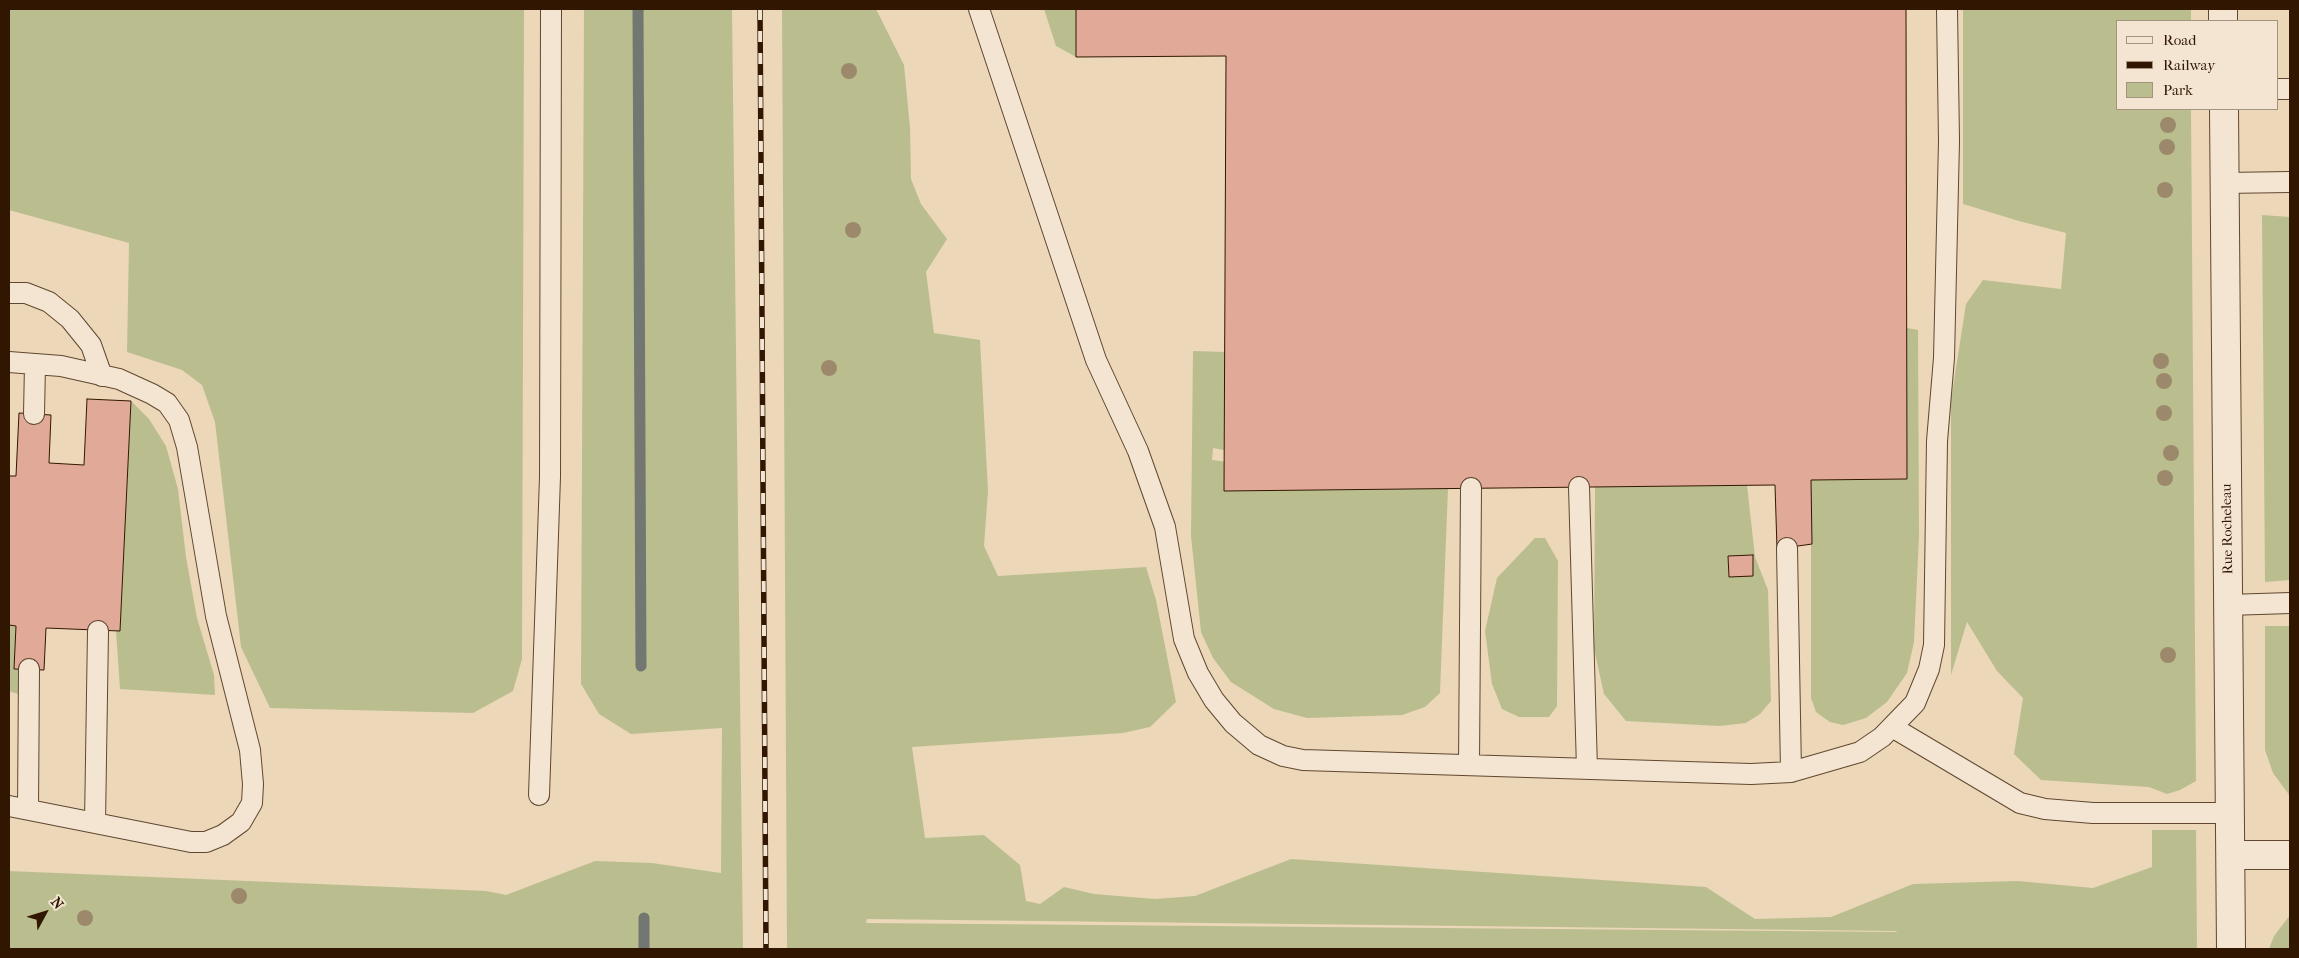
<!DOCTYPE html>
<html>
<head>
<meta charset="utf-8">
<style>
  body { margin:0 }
  #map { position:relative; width:2299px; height:958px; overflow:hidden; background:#ecd7b9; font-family:"IM FELL French Canon",serif }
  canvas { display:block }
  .frame { position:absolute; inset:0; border:10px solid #311701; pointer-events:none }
  .legend { position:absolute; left:2116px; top:20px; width:162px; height:90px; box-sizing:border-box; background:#f3e5d2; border:1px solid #a5937e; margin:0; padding:6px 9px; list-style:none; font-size:15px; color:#311701 }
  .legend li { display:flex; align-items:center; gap:10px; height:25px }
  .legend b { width:25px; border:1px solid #a5937e }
  .north { position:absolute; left:20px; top:888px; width:50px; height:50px; -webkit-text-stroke:4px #f3e5d2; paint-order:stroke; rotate:51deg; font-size:14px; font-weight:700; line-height:20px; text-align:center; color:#311701 }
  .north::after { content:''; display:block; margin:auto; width:18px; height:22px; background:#311701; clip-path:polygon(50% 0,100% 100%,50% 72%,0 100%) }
</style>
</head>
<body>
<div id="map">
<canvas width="2299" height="958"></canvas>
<div class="frame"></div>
<ul class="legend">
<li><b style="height:6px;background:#f3e5d2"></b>Road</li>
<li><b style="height:6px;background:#311701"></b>Railway</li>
<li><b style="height:14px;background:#babe8e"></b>Park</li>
</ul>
<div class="north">N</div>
</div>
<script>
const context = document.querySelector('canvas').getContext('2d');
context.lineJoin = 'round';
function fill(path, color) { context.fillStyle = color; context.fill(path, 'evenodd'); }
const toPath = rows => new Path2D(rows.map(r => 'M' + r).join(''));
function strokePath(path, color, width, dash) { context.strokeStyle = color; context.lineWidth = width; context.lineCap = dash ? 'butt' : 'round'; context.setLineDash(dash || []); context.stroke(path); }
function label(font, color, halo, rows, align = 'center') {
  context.font = font + ' "IM FELL French Canon",serif'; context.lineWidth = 4.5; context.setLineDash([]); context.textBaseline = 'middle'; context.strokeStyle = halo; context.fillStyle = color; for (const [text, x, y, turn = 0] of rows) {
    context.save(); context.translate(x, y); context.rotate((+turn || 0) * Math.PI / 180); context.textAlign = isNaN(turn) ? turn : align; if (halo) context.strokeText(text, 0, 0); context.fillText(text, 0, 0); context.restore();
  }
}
fill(toPath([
  [9,9,524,9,522,659,513,691,473,713,270,708,241,647,215,422,202,385,182,370,127,352,129,243,9,210],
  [584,9,732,9,743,949,9,949,9,871,486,891,506,895,595,861,652,863,721,873,722,728,631,734,599,714,581,684],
  [782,9,876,9,904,65,910,128,911,179,921,204,947,239,926,272,934,333,980,340,988,491,984,546,998,576,1146,567,1156,600,1176,702,1150,727,1123,733,912,747,925,838,984,835,1020,865,1026,901,1040,904,1064,887,1094,894,1155,899,1195,896,1291,859,1706,887,1755,919,1831,917,1913,884,2018,881,2093,888,2152,867,2152,830,2196,830,2197,949,787,949],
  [867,919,1896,931,1897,932,866,923],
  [1044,9,1076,9,1076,57,1056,46],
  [1963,9,2191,9,2191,21,2118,21,2118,109,2191,109,2196,781,2180,790,2167,794,2149,787,2041,780,2014,754,2023,698,1997,671,1967,622,1951,675,1951,400,1966,304,1983,280,2061,289,2066,233,2019,221,1963,204],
  [2262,215,2290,217,2290,580,2265,582],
  [1907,328,1918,330,1919,536,1914,642,1907,673,1887,702,1866,718,1843,725,1830,722,1816,712,1811,698,1811,480,1907,479],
  [1193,351,1225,352,1224,450,1213,448,1212,460,1448,488,1440,693,1425,707,1402,715,1307,718,1274,709,1231,682,1213,658,1201,632,1191,536],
  [131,401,149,419,166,446,178,489,186,557,197,618,214,675,215,695,120,689,116,631,120,631],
  [1747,485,1755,557,1768,590,1771,701,1760,714,1746,723,1719,726,1626,721,1604,694,1594,649,1595,487],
  [1753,555,1753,575,1729,577,1728,556],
  [1535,538,1545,538,1558,561,1557,706,1549,717,1519,717,1502,709,1492,684,1485,631,1497,578],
  [9,625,16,626,14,668,20,668,18,694,9,691],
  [2265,626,2290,626,2290,796,2273,773,2265,750],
  [2290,915,2290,949,2269,949,2274,936]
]), '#babe8e');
strokePath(toPath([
  [638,9,641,666],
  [644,918,644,949]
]), '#727771', 11);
const building = toPath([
  [1076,9,1906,9,1907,479,1811,480,1812,544,1777,549,1775,485,1224,491,1226,56,1076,57,1076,9],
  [87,399,131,401,120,631,46,628,44,670,14,669,16,626,9,625,9,476,16,476,19,413,51,415,49,463,84,465,87,399],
  [1753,555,1753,576,1729,577,1728,556,1753,555]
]);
fill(building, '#e1a998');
strokePath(building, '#311701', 1);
const service = toPath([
  [979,9,1096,360,1138,451,1165,527,1184,639,1198,673,1214,700,1233,723,1259,745,1283,756,1303,760,1751,774,1791,772,1860,752,1882,737,1915,703,1929,669,1934,645,1937,441,1944,358,1949,141,1947,9],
  [2278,89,2290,89],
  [2224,183,2290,182],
  [9,293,26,293,49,302,70,319,91,345,102,376],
  [9,362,61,366,119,379,152,394,167,403,179,420,187,447,216,616,250,750,253,784,252,803,241,822,223,835,206,842,191,842,9,806],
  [34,414,35,365],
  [1579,487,1587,769],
  [1787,548,1791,772],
  [2228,605,2290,603],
  [1892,727,2020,803,2045,809,2093,813,2230,813],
  [1469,765,1471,488],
  [539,795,550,477,551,9],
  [28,809,29,669],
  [95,823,98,631]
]);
const minor = toPath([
  [2231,855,2290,855]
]);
const tertiary = toPath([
  [2223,9,2223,21],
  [2224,109,2231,949]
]);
strokePath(service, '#60472f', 22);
strokePath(minor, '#60472f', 30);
strokePath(tertiary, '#60472f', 30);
strokePath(service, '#f3e5d2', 20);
strokePath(minor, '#f3e5d2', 28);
strokePath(tertiary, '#f3e5d2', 28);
const rail = toPath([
  [760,9,766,949]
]);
strokePath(rail, '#311701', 5.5);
strokePath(rail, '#f3e5d2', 4, [11]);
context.fillStyle = '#9c896b';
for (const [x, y] of [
  [849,71],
  [2168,125],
  [2167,147],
  [2165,190],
  [853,230],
  [2161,361],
  [829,368],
  [2164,381],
  [2164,413],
  [2171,453],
  [2165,478],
  [2168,655],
  [239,896],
  [85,918]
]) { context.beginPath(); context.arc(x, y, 8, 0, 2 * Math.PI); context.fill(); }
label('14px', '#311701', '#f3e5d2', [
  ["Rue Rocheleau",2228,529,-91]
]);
</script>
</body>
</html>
